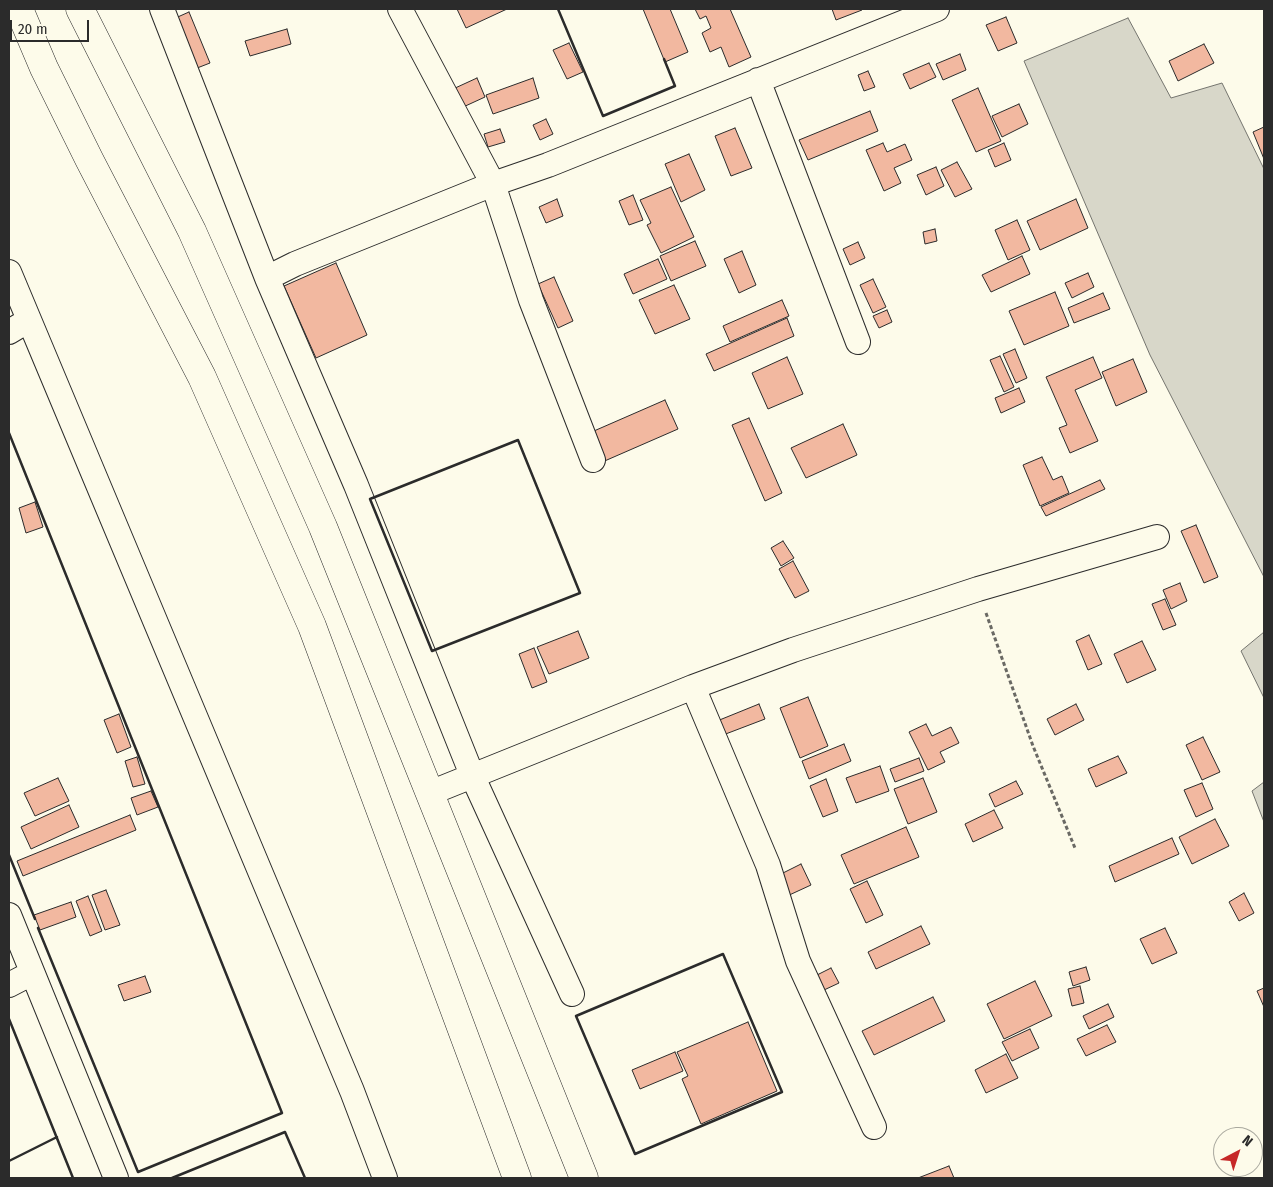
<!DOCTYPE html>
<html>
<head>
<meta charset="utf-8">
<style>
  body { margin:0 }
  #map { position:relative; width:1273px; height:1187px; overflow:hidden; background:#fdfbea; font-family:"Fira Sans Condensed",sans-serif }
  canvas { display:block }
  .frame { position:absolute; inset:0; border:10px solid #2b2b2b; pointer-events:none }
  .north { position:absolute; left:1213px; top:1127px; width:50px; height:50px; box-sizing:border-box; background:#fdfbea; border:1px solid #a9a89e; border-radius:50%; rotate:40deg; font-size:14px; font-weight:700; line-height:20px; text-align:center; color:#2b2b2b }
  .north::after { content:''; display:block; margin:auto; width:18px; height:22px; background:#c62828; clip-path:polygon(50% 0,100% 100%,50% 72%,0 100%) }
  .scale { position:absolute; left:10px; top:20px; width:79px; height:22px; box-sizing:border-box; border:2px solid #2b2b2b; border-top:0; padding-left:6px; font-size:15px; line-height:18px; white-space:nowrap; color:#2b2b2b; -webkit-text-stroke:4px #fdfbea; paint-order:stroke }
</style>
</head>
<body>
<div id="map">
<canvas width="1273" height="1187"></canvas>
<div class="frame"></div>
<div class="north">N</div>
<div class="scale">20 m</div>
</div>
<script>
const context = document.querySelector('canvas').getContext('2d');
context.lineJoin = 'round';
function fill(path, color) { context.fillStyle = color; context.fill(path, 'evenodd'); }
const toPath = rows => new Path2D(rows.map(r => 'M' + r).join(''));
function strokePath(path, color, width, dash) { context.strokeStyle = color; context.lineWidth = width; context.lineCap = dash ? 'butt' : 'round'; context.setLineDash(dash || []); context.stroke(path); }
const water = toPath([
  [1128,18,1171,98,1222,83,1264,169,1264,577,1150,355,1024,61,1128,18],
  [1264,632,1264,698,1241,651,1264,632],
  [1264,782,1264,822,1252,791,1264,782]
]);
fill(water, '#d8d7c9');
strokePath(water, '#74746e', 1);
const building = toPath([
  [457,9,507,9,466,28,457,9],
  [643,9,670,9,688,52,665,62,643,9],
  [695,9,730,9,751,57,729,67,721,47,710,52,702,33,711,28,706,16,700,19,695,9],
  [832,9,862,9,862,10,836,20,832,9],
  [189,12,210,63,192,70,171,20,189,12],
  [1006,17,1017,43,998,51,986,25,1006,17],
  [287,29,291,44,250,56,245,41,287,29],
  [569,43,583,72,567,79,553,50,569,43],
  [1204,44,1214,63,1178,81,1169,61,1204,44],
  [960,54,966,70,943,80,936,64,960,54],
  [929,63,936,77,910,89,903,74,929,63],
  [868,71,875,87,864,91,858,75,868,71],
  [477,78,485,97,461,108,453,89,477,78],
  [533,78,539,98,493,114,486,95,533,78],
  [978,88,1001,141,976,152,952,100,978,88],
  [1019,104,1028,124,1002,137,992,116,1019,104],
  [870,111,878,131,808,160,799,140,870,111],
  [546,119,553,134,540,140,533,125,546,119],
  [1264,127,1264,159,1253,132,1264,127],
  [735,128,752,168,731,176,715,136,735,128],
  [500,129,505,142,488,147,484,134,500,129],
  [883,143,887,152,905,144,912,160,894,168,901,183,884,191,866,150,883,143],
  [1004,143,1011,160,995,167,988,150,1004,143],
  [689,154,705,190,681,202,665,164,689,154],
  [957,162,972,189,955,197,941,170,957,162],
  [936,167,944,186,926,195,917,175,936,167],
  [671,187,694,237,661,253,647,225,651,223,640,200,671,187],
  [633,195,643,220,629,225,619,201,633,195],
  [557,199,563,216,546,223,539,207,557,199],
  [1076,199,1088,228,1040,250,1027,221,1076,199],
  [1017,220,1030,250,1008,260,995,230,1017,220],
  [935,229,937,241,925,244,923,232,935,229],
  [695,241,706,266,671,281,660,256,695,241],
  [858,242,865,258,850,265,843,249,858,242],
  [742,251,756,285,739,293,724,259,742,251],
  [1022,256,1030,274,991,292,982,275,1022,256],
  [658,259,667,279,633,294,624,274,658,259],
  [336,263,367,335,316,358,284,286,336,263],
  [1088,273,1094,287,1072,298,1065,283,1088,273],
  [554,277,573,321,558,328,538,284,554,277],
  [873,279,886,307,873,313,860,285,873,279],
  [674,285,690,319,655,334,639,300,674,285],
  [1055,292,1069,326,1024,345,1009,311,1055,292],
  [1103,293,1110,309,1074,323,1068,308,1103,293],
  [782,300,789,316,730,342,723,326,782,300],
  [887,310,892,322,879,328,873,316,887,310],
  [787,318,794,336,714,371,706,354,787,318],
  [1015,349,1027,378,1016,383,1003,354,1015,349],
  [1000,356,1014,387,1004,392,990,360,1000,356],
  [787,357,803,394,768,409,752,373,787,357],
  [1093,357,1102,378,1075,390,1098,441,1070,453,1059,428,1067,425,1046,377,1093,357],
  [1133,359,1147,392,1116,406,1102,372,1133,359],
  [1019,388,1025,402,1001,413,995,398,1019,388],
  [665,400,678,429,600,463,587,434,665,400],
  [749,418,782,493,765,501,732,425,749,418],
  [843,424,857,455,806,478,791,448,843,424],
  [1042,457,1053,480,1062,476,1069,493,1040,506,1023,465,1042,457],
  [1100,480,1105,489,1046,516,1041,507,1100,480],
  [35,502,43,527,26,533,19,508,35,502],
  [1196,525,1218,577,1204,583,1181,531,1196,525],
  [783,541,794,558,781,566,771,548,783,541],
  [793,561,809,591,795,598,779,569,793,561],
  [1180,583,1187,601,1171,609,1163,590,1180,583],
  [1165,599,1176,625,1163,630,1152,604,1165,599],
  [578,631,589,658,549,674,537,647,578,631],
  [1089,635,1102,664,1088,670,1076,641,1089,635],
  [1142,641,1156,670,1127,683,1114,654,1142,641],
  [534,648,547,682,532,688,519,654,534,648],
  [808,697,828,746,800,758,780,708,808,697],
  [759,704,765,719,723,735,717,721,759,704],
  [1076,704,1084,720,1055,735,1047,719,1076,704],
  [119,714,131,747,117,753,104,720,119,714],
  [926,724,932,736,951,727,959,743,940,752,945,762,928,770,909,732,926,724],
  [1203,737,1220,772,1202,780,1186,745,1203,737],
  [844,744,851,761,809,779,802,761,844,744],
  [1118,756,1127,773,1096,787,1088,769,1118,756],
  [137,757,145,784,133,787,125,761,137,757],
  [919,758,924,771,895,782,890,769,919,758],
  [880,766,889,791,856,803,846,778,880,766],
  [58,778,69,801,35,816,24,793,58,778],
  [923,778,937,812,908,824,894,789,923,778],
  [826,779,838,811,823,817,810,786,826,779],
  [1016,781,1023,794,995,807,989,794,1016,781],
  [1202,783,1213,809,1196,817,1184,790,1202,783],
  [151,791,158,807,137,815,131,798,151,791],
  [69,805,79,827,31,849,21,827,69,805],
  [994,810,1003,828,973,842,965,824,994,810],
  [130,815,136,830,23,876,17,861,130,815],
  [1215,819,1229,846,1192,864,1179,837,1215,819],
  [906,827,919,857,854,884,841,855,906,827],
  [1172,838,1179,854,1115,882,1109,866,1172,838],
  [801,864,811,885,785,897,775,877,801,864],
  [867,881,883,915,866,923,850,889,867,881],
  [106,890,120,925,105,930,92,895,106,890],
  [1244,893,1254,913,1239,921,1229,902,1244,893],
  [88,896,102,931,90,936,76,901,88,896],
  [71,902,76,917,40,930,34,915,71,902],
  [921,926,930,944,876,969,868,952,921,926],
  [1165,928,1177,953,1152,964,1140,939,1165,928],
  [1086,967,1090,980,1073,986,1069,972,1086,967],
  [831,968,839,983,824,990,817,975,831,968],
  [145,976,151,992,124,1001,118,985,145,976],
  [1035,981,1052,1016,1004,1039,987,1004,1035,981],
  [1080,986,1084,1003,1072,1006,1068,989,1080,986],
  [1264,988,1264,1007,1257,991,1264,988],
  [933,997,945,1021,874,1055,862,1031,933,997],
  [1108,1004,1114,1017,1089,1029,1083,1016,1108,1004],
  [748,1022,777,1091,701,1124,682,1079,688,1076,677,1052,748,1022],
  [1107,1025,1116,1042,1086,1056,1077,1039,1107,1025],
  [1030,1029,1039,1048,1012,1061,1002,1042,1030,1029],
  [675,1052,683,1071,640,1089,632,1070,675,1052],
  [1006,1054,1018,1078,986,1093,975,1070,1006,1054],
  [949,1166,954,1178,918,1178,949,1166]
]);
fill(building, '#f2b8a0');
strokePath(building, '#2b2b2b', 1);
const minor = toPath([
  [162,9,267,278],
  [400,9,493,184,531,300,593,460],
  [758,80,858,342],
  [9,272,352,1091,385,1178],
  [9,332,29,320],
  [693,687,768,865,798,961,874,1127],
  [430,793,693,687,793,650,978,589,1157,537],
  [9,915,116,1178],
  [9,985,32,973],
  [572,994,472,775,356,485,267,278,295,264,493,184,548,165,937,9]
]);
const primary = toPath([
  [19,9,44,68,89,159,202,377,312,626,517,1178],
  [80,9,192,231,323,527,584,1178]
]);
strokePath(minor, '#2b2b2b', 26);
strokePath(primary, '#2b2b2b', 29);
strokePath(toPath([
  [986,613,1033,746,1075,848]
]), '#6a6964', 3, [4, 2.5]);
strokePath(minor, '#fdfbea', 24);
strokePath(primary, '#fdfbea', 28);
strokePath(toPath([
  [558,9,603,116,675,86,664,59],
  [9,433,282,1113,138,1172,38,928],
  [518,440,580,593,432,651,370,499,518,440],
  [9,855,35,919],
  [723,954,782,1092,635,1154,576,1016,723,954],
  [9,1019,73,1178],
  [9,1161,57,1137],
  [172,1178,285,1132,305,1178]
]), '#2b2b2b', 2.5);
</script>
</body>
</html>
